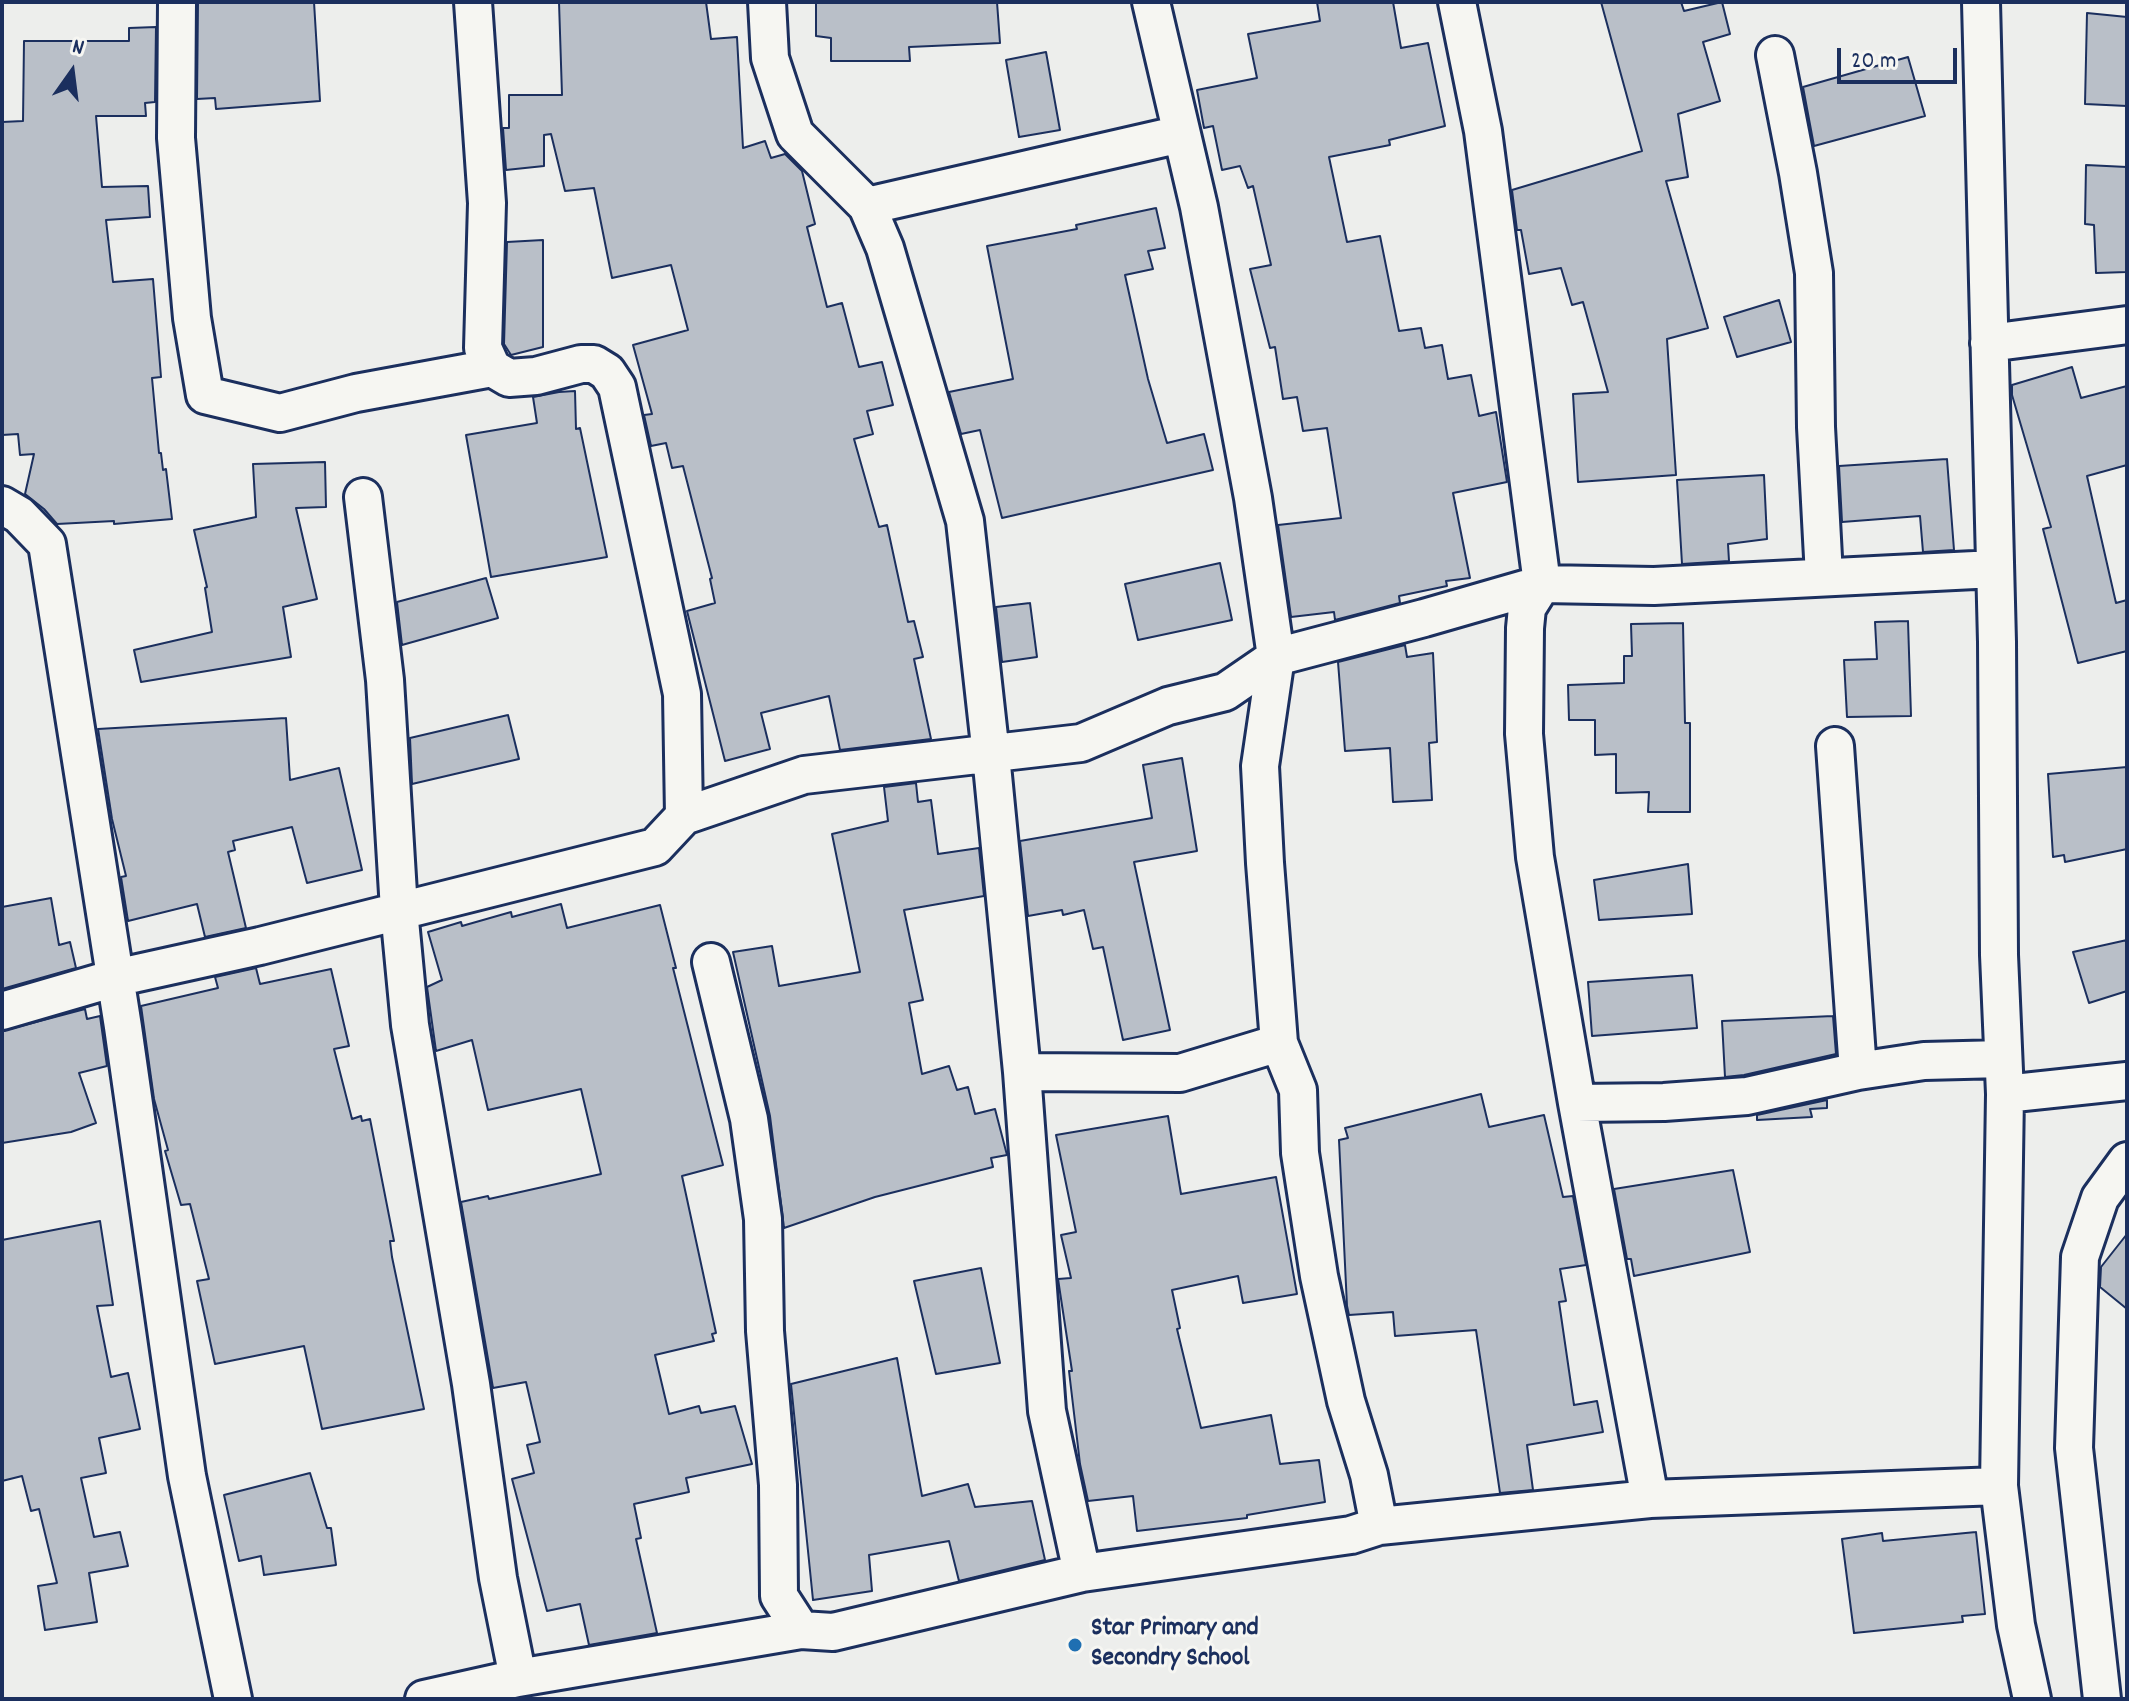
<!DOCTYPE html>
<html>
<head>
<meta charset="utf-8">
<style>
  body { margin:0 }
  #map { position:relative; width:2129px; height:1701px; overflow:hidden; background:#edeeec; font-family:Dekko,sans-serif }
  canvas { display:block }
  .frame { position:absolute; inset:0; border:4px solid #1b2f5e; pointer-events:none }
  .north { position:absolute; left:32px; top:32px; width:80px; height:80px; -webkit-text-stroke:6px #f6f6f2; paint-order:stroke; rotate:14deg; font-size:22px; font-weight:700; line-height:32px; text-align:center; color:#1b2f5e }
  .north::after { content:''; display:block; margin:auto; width:28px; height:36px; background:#1b2f5e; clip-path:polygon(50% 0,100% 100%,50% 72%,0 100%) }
  .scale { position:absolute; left:1837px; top:48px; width:120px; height:36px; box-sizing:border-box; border:4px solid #1b2f5e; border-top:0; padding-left:10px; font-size:24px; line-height:28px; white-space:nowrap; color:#1b2f5e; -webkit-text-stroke:6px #f6f6f2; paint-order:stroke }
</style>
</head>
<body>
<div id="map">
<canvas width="2129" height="1701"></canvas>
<div class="frame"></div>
<div class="north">N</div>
<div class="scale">20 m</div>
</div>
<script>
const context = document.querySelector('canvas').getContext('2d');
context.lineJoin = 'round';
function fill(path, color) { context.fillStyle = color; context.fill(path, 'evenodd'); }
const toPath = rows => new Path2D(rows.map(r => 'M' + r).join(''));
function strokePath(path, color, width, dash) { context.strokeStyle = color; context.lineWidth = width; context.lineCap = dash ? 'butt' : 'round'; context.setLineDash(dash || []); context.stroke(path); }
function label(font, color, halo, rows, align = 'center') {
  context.font = font + ' Dekko,sans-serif'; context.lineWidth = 6; context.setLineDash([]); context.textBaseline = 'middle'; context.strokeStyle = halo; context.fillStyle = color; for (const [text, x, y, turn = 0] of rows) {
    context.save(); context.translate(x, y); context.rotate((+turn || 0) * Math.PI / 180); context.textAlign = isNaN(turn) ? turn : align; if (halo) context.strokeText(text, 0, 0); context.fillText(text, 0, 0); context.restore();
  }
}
const building = toPath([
  [198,2,314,2,320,101,216,109,215,98,197,99,198,2],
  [559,2,706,2,711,39,737,37,743,148,765,141,771,158,785,154,802,171,815,224,807,227,827,307,842,303,859,367,882,362,893,405,867,411,873,434,854,439,879,527,887,525,908,622,914,621,923,657,914,659,931,739,840,750,829,696,761,713,770,749,725,761,687,611,715,603,710,579,712,578,683,466,672,468,666,443,651,446,644,415,652,414,633,345,688,330,671,265,612,278,594,188,565,191,551,134,544,135,544,166,506,170,503,128,509,128,509,95,562,95,559,2],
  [816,2,997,2,1000,43,909,47,910,61,831,61,831,38,816,36,816,2],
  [1317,2,1393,2,1401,48,1428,43,1445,126,1389,140,1390,145,1329,157,1347,242,1380,236,1399,331,1421,328,1425,348,1442,345,1448,379,1471,375,1479,416,1496,412,1507,482,1453,493,1470,578,1446,581,1447,586,1399,596,1400,603,1335,620,1334,612,1291,617,1278,525,1341,518,1327,428,1303,431,1297,397,1283,399,1275,347,1270,348,1250,269,1271,265,1253,186,1248,188,1240,166,1222,170,1213,126,1204,128,1197,90,1257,78,1248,34,1320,21,1317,2],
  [1601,2,1681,2,1684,11,1722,2,1730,34,1703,42,1720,101,1678,114,1688,177,1666,181,1708,328,1667,339,1676,475,1578,482,1573,394,1608,392,1583,302,1572,305,1561,268,1529,274,1521,230,1517,230,1512,190,1642,151,1601,2],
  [2087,13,2127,17,2127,106,2085,104,2087,13],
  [156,27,155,102,145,103,146,116,96,116,102,187,148,186,150,217,106,220,113,282,153,279,161,377,152,378,159,453,161,453,163,470,166,469,172,519,114,524,114,521,57,524,44,509,25,494,34,454,20,455,18,434,2,435,2,122,23,121,24,41,129,41,129,28,156,27],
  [1046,52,1060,130,1019,137,1006,60,1046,52],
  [1908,57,1925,116,1814,146,1803,87,1908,57],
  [2086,165,2127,167,2127,272,2096,273,2094,225,2085,224,2086,165],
  [1156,208,1165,248,1148,251,1153,269,1125,275,1148,379,1167,443,1204,434,1213,470,1002,518,980,430,961,434,949,392,1013,379,987,246,1077,229,1076,225,1156,208],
  [543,240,543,347,511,355,504,344,507,242,543,240],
  [1779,300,1791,342,1737,357,1724,317,1779,300],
  [2072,367,2081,398,2127,386,2127,465,2087,476,2116,603,2127,600,2127,651,2078,663,2043,529,2051,527,2012,395,2012,385,2072,367],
  [575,391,576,429,580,428,607,557,491,577,466,435,537,423,533,397,559,392,575,391],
  [1947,459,1954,550,1923,552,1920,516,1842,522,1839,466,1947,459],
  [325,462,326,507,296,508,317,599,283,607,291,657,141,682,134,650,212,632,205,588,207,587,194,530,256,517,253,464,325,462],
  [1764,475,1767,539,1728,544,1729,561,1682,564,1677,480,1764,475],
  [1220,563,1232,620,1138,640,1125,584,1220,563],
  [486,578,498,618,402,645,397,602,486,578],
  [1030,603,1037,657,1002,662,996,607,1030,603],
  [1908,621,1911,716,1847,717,1844,660,1877,659,1875,622,1908,621],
  [1683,623,1685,723,1690,723,1690,812,1648,812,1649,792,1616,793,1616,754,1595,755,1595,720,1569,720,1568,685,1624,683,1624,656,1632,656,1631,624,1683,623],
  [1405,645,1407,657,1433,653,1437,742,1429,743,1432,800,1393,802,1390,748,1345,751,1338,662,1405,645],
  [508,715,519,759,412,784,410,738,508,715],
  [286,718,290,780,339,768,362,870,307,883,292,827,233,841,235,850,228,852,246,928,205,937,197,904,128,921,121,877,126,876,112,819,98,729,286,718],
  [1182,758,1197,851,1134,862,1170,1030,1123,1040,1103,947,1093,949,1084,910,1063,915,1062,910,1028,916,1020,841,1152,818,1143,765,1182,758],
  [2127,767,2127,849,2065,862,2064,855,2053,857,2048,774,2127,767],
  [916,783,918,802,931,800,938,854,979,848,984,896,904,910,923,1000,909,1003,922,1074,949,1066,957,1090,968,1087,975,1114,995,1109,1007,1155,991,1158,993,1167,875,1197,784,1228,770,1116,733,952,772,946,779,986,860,972,832,834,888,821,884,787,916,783],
  [1688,864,1692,914,1599,920,1594,880,1688,864],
  [51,898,59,945,70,942,76,968,2,989,2,907,51,898],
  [561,904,567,928,660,905,676,968,673,968,723,1165,682,1176,716,1333,712,1334,714,1341,655,1355,669,1414,699,1406,701,1413,735,1406,752,1464,686,1478,689,1492,634,1504,641,1538,636,1539,657,1633,589,1645,580,1604,547,1611,512,1479,534,1473,527,1445,540,1442,526,1382,493,1388,461,1202,488,1196,489,1199,601,1174,581,1089,488,1110,472,1040,436,1051,427,987,442,980,428,932,461,922,462,926,511,912,512,917,561,904],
  [2127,940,2127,991,2089,1003,2073,952,2127,940],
  [256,968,260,984,331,969,349,1046,334,1049,352,1119,361,1116,362,1121,370,1119,394,1241,390,1241,392,1257,424,1409,322,1429,304,1346,215,1364,197,1281,209,1279,190,1204,181,1205,165,1151,168,1150,154,1099,141,1006,218,988,215,977,256,968],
  [1692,975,1697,1028,1592,1036,1588,982,1692,975],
  [85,1009,87,1019,100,1016,107,1066,79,1073,96,1123,71,1132,2,1143,2,1031,85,1009],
  [1833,1016,1836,1054,1744,1075,1725,1077,1722,1021,1833,1016],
  [1481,1094,1489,1127,1544,1115,1563,1197,1573,1196,1586,1265,1560,1269,1566,1301,1559,1302,1574,1405,1597,1401,1603,1432,1527,1445,1533,1490,1500,1493,1476,1330,1395,1336,1393,1312,1349,1315,1347,1306,1339,1140,1348,1138,1345,1128,1481,1094],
  [1827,1100,1827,1108,1810,1109,1812,1117,1757,1120,1757,1115,1827,1100],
  [1168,1116,1181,1194,1276,1177,1297,1294,1243,1303,1238,1276,1172,1290,1180,1328,1177,1329,1201,1428,1271,1415,1280,1464,1319,1460,1325,1502,1247,1515,1247,1518,1137,1531,1133,1496,1088,1501,1080,1464,1069,1371,1072,1371,1058,1279,1071,1278,1061,1235,1076,1232,1056,1135,1168,1116],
  [1733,1170,1750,1252,1634,1276,1631,1259,1627,1259,1614,1189,1733,1170],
  [100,1221,113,1305,97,1306,111,1377,128,1373,140,1429,99,1438,106,1473,81,1478,94,1537,120,1532,128,1566,89,1573,97,1622,45,1630,38,1586,57,1583,39,1509,31,1511,22,1476,2,1481,2,1240,100,1221],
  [2127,1234,2127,1309,2100,1287,2101,1267,2127,1234],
  [981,1268,1000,1363,936,1374,914,1281,981,1268],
  [897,1358,922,1496,968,1484,975,1507,1032,1501,1045,1560,959,1581,949,1541,869,1555,872,1591,813,1600,791,1384,897,1358],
  [310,1473,327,1528,331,1528,336,1565,264,1575,261,1556,239,1561,224,1495,310,1473],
  [1976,1532,1985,1614,1962,1616,1963,1622,1854,1633,1842,1539,1882,1533,1883,1541,1976,1532]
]);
fill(building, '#b9bfc8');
strokePath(building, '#1b2f5e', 2);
const street = toPath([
  [177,2,176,138,192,318,205,395,280,413,356,393,492,368],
  [473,2,487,203,483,348,492,368,509,378,536,376,581,364,594,364,607,372,617,387,682,694,684,816],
  [767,2,770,58,795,134,867,206,885,248,965,521,991,755,1022,1072,1047,1411,1082,1573],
  [1151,2,1199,207,1253,498,1276,657,1260,766,1265,863,1279,1043,1298,1090,1300,1153,1319,1276,1346,1401,1369,1475,1379,1526],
  [1457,2,1483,131,1542,584,1527,608,1525,628,1524,734,1535,857,1577,1103,1650,1499],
  [1981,2,1997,642,1999,955,2005,1094,1999,1486,2016,1625,2032,1699],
  [1775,55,1798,173,1814,273,1816,427,1824,576],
  [867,206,1181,134],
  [1989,343,2127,325],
  [363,497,385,680,399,910,410,1025,471,1384,498,1578,518,1678,424,1699],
  [2,505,19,515,47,544,123,1027,187,1476,233,1699],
  [1835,746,1858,1071],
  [711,962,749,1119,763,1219,765,1331,778,1485,779,1596,801,1630,833,1632,1082,1573,1351,1535,1379,1526,1650,1499,1999,1486],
  [2,1011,115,978,260,946,655,847,684,816,804,775,1081,743,1168,706,1225,692,1276,657,1424,618,1542,584,1654,586,1995,569],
  [1022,1072,1180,1073,1279,1043],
  [2005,1094,2127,1081],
  [1577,1103,1664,1102,1747,1096,1858,1071,1924,1061,2003,1059],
  [518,1678,801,1630],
  [2102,1699,2074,1448,2080,1257,2100,1198,2127,1161]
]);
strokePath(street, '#1b2f5e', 42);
strokePath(street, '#f6f6f2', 36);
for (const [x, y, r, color] of [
  [1075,1645,8,"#1f6fb2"]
]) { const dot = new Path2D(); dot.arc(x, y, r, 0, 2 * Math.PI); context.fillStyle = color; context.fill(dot); strokePath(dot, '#f6f6f2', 3); }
label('bold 26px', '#1b2f5e', '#f6f6f2', [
  ["Star Primary and",1091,1630],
  ["Secondry School",1091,1660]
], 'left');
</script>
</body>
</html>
